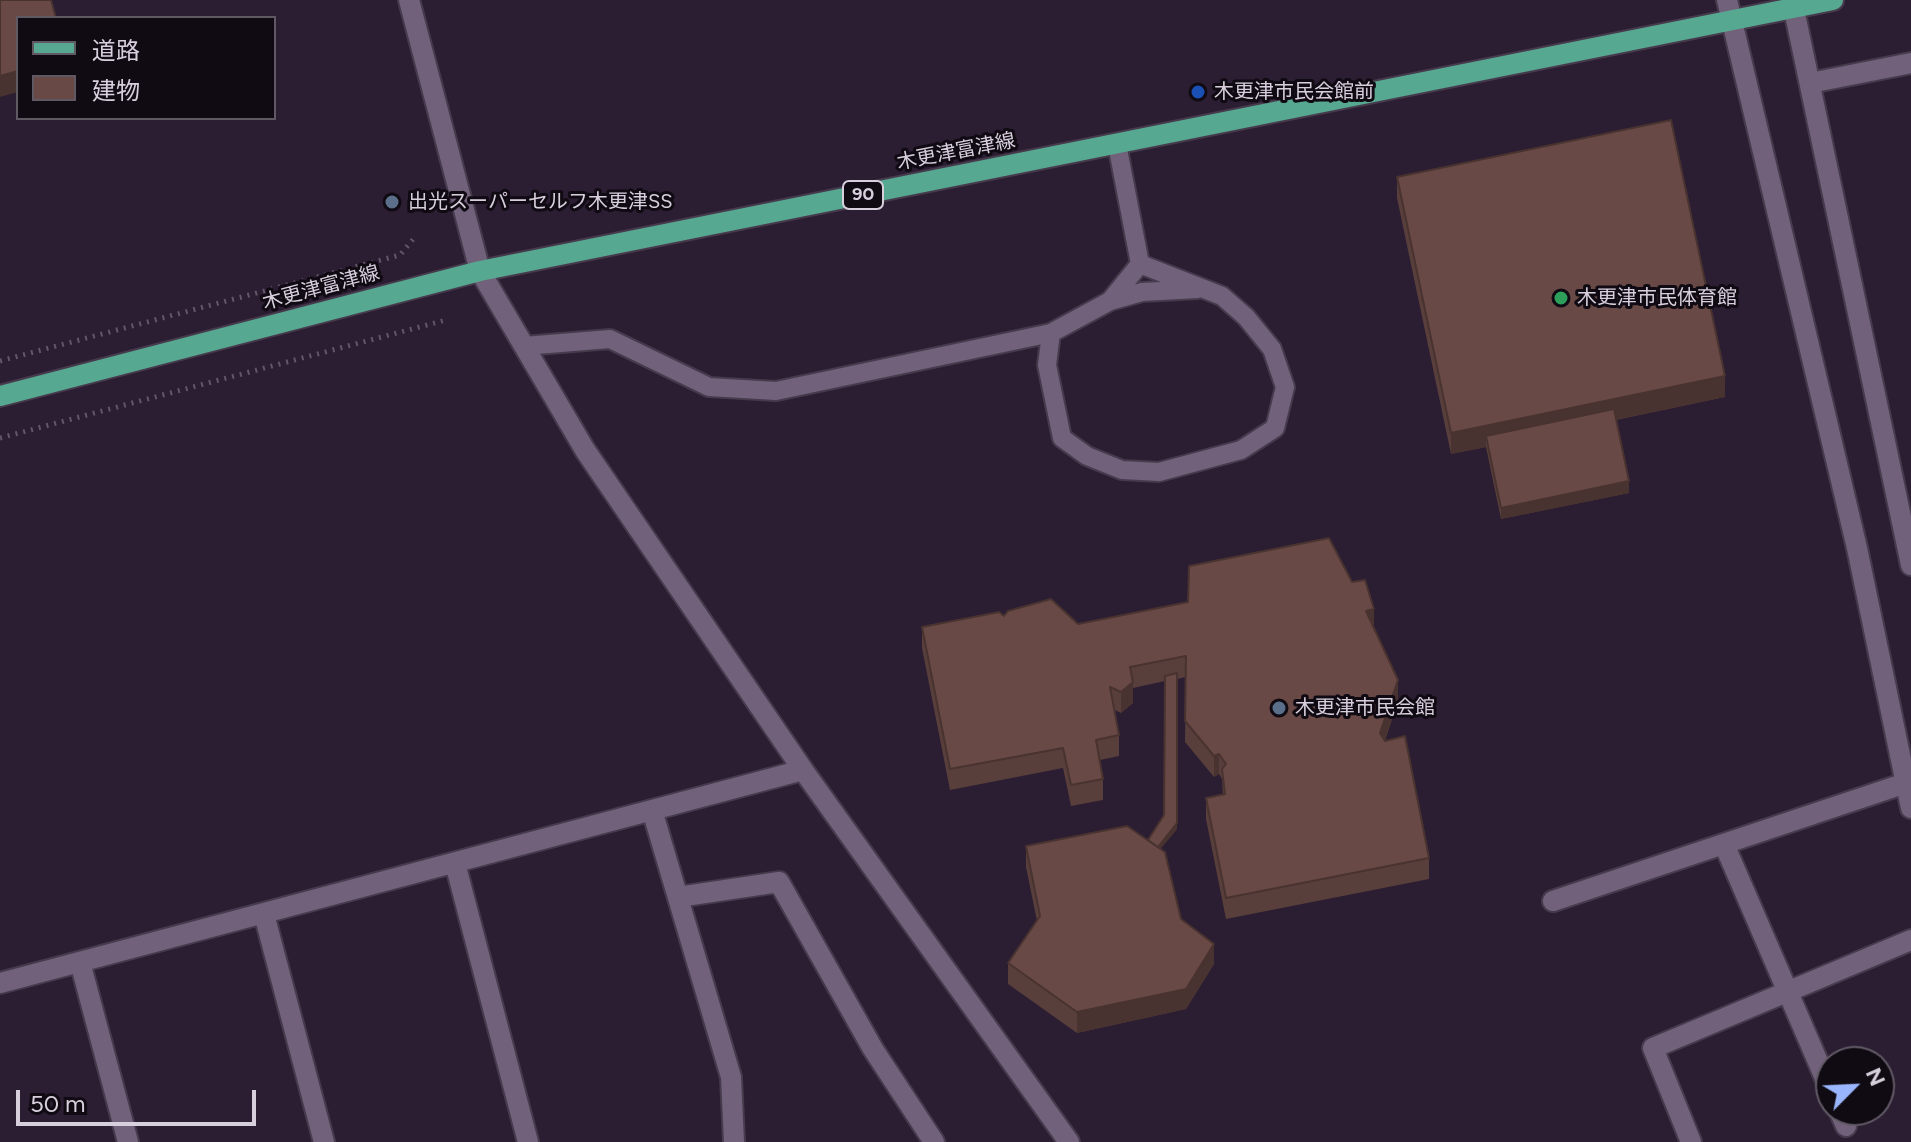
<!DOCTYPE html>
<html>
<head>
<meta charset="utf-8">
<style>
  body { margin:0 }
  #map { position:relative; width:1911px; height:1142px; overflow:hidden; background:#2b1d32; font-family:Figtree,"Noto Sans JP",sans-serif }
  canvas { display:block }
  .legend { position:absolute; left:16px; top:16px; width:260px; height:104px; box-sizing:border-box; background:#100a13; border:2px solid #605964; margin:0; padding:10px 14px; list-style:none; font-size:24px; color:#d8cfdd }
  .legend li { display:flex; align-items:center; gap:16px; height:40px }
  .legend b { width:40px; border:2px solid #605964 }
  .north { position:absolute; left:1815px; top:1046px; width:80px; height:80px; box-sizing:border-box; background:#100a13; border:2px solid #605964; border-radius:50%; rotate:66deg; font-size:22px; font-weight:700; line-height:32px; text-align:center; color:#d8cfdd }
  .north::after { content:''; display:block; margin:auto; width:28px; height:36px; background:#99b5fd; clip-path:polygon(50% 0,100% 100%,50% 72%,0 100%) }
  .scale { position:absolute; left:16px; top:1090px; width:240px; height:36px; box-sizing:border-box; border:4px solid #d8cfdd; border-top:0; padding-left:10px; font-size:24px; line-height:28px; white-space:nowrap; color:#d8cfdd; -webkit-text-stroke:6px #100a13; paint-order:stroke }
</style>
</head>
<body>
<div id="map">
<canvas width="1911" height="1142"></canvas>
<ul class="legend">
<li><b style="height:10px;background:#57a890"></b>道路</li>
<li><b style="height:22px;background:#684945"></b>建物</li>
</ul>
<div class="north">N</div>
<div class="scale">50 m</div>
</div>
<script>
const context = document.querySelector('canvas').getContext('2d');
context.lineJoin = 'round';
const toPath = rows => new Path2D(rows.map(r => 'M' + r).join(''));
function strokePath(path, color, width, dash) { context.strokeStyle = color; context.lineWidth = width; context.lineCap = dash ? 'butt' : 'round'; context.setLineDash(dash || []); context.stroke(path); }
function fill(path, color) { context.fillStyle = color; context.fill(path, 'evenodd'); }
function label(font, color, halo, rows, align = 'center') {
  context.font = font + ' Figtree,"Noto Sans JP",sans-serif'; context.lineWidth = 6; context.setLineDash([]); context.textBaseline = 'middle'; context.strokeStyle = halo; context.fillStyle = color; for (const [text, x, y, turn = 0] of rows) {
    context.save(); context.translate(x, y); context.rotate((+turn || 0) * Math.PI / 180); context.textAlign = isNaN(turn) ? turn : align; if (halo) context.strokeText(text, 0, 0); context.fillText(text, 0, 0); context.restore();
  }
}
const lane = toPath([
  [1110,301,1142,292,1198,289],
  [1051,333,1047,365,1062,438,1087,456,1122,470,1159,472,1241,450,1275,428,1285,387,1272,349,1246,317,1222,296,1140,264],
  [524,346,610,339,709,387,776,391,1051,333,1110,301,1140,264,1117,144]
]);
const street = toPath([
  [1810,83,1911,63],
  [480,271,585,450,803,770,1069,1142],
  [652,810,731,1077,734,1142],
  [1724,844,1831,1092],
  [455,863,528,1142],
  [678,897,779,882,873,1049,934,1142],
  [1553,901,1906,783],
  [264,914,324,1142],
  [80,962,128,1142],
  [0,983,803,770],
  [1839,1110,1846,1126],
  [1691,1142,1653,1048,1911,940]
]);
const secondary = toPath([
  [409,0,480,271],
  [1727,0,1857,548,1911,808],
  [1792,0,1911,565]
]);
const primary = toPath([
  [0,396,480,271,1833,0]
]);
strokePath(lane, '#463a4d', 22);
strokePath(street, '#463a4d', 24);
strokePath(secondary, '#463a4d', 24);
strokePath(primary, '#463a4d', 24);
strokePath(toPath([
  [0,361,400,255,415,237],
  [0,438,446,320]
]), '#625669', 5, [2, 6]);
strokePath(lane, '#71617b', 18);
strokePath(street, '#71617b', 20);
strokePath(secondary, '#71617b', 20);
strokePath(primary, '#57a890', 20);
fill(toPath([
  [1397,177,1725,397,1616,420,1629,493,1501,519,1486,447,1451,454,1397,198],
  [1004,616,1078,624,1374,627,1398,701,1385,741,1429,858,1429,879,1226,919,1206,819,1206,798,1223,795,1222,779,1219,774,1214,777,1185,742,1186,677,1177,679,1177,829,1160,849,1181,919,1214,964,1186,1009,1077,1033,1008,984,1008,963,1037,921,1026,867,1026,846,1148,840,1164,815,1165,681,1133,688,1133,703,1121,713,1115,710,1119,735,1119,756,1100,760,1103,779,1103,800,1071,806,1063,768,950,790,922,648,922,627]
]), '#593f3b');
fill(toPath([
  [18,71,18,92,0,97,0,76],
  [1725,376,1725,397,1488,446,1486,436,1486,447,1451,454,1451,433],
  [1629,481,1629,493,1501,519,1501,508],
  [1374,609,1374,630,1366,611],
  [1398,680,1398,701,1380,754,1380,733],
  [1133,682,1133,703,1121,713,1121,692],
  [1219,754,1219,774,1214,777,1214,756],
  [1177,823,1177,829,1150,862,1150,857],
  [1214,944,1214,964,1186,1009,1077,1033,1077,1012]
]), '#493330');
const building = toPath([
  [0,0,51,0,56,18,18,18,18,71,0,76,0,0],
  [1671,120,1725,376,1451,433,1397,177,1671,120],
  [1614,409,1629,481,1501,508,1486,436,1614,409],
  [1329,538,1352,582,1365,580,1374,609,1366,611,1398,680,1380,733,1385,741,1405,736,1429,858,1226,898,1206,798,1225,794,1222,769,1226,764,1219,754,1214,756,1185,721,1186,656,1130,667,1133,682,1121,692,1110,687,1119,735,1096,740,1103,779,1071,785,1063,748,950,769,922,627,999,612,1004,616,1008,611,1051,599,1078,624,1188,602,1189,566,1329,538],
  [1177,673,1177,823,1158,847,1148,840,1164,815,1165,676,1177,673],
  [1127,826,1165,852,1181,919,1214,944,1186,989,1077,1012,1008,963,1040,916,1026,846,1127,826]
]);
fill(building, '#684945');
strokePath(building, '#493330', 2);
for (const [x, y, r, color] of [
  [1198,92,8,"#1a4fb4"],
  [392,202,8,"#5c6f8a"],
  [1561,298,8,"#2e9e5b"],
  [1279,708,8,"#5c6f8a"]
]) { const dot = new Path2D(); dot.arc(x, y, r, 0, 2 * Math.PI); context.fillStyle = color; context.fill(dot); strokePath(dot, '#100a13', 3); }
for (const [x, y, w] of [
  [863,195,40]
]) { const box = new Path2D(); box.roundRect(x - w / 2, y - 14, w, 28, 6); context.fillStyle = '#100a13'; context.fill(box); strokePath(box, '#d8cfdd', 2); }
label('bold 18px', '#d8cfdd', null, [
  ["90",863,195]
]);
label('20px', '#d8cfdd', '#100a13', [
  ["木更津市民会館前",1214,92],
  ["出光スーパーセルフ木更津SS",408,202],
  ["木更津市民体育館",1577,298],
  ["木更津市民会館",1295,708]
], 'left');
label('20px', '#d8cfdd', '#100a13', [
  ["木更津富津線",956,152,-11],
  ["木更津富津線",321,288,-15]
]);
</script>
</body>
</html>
